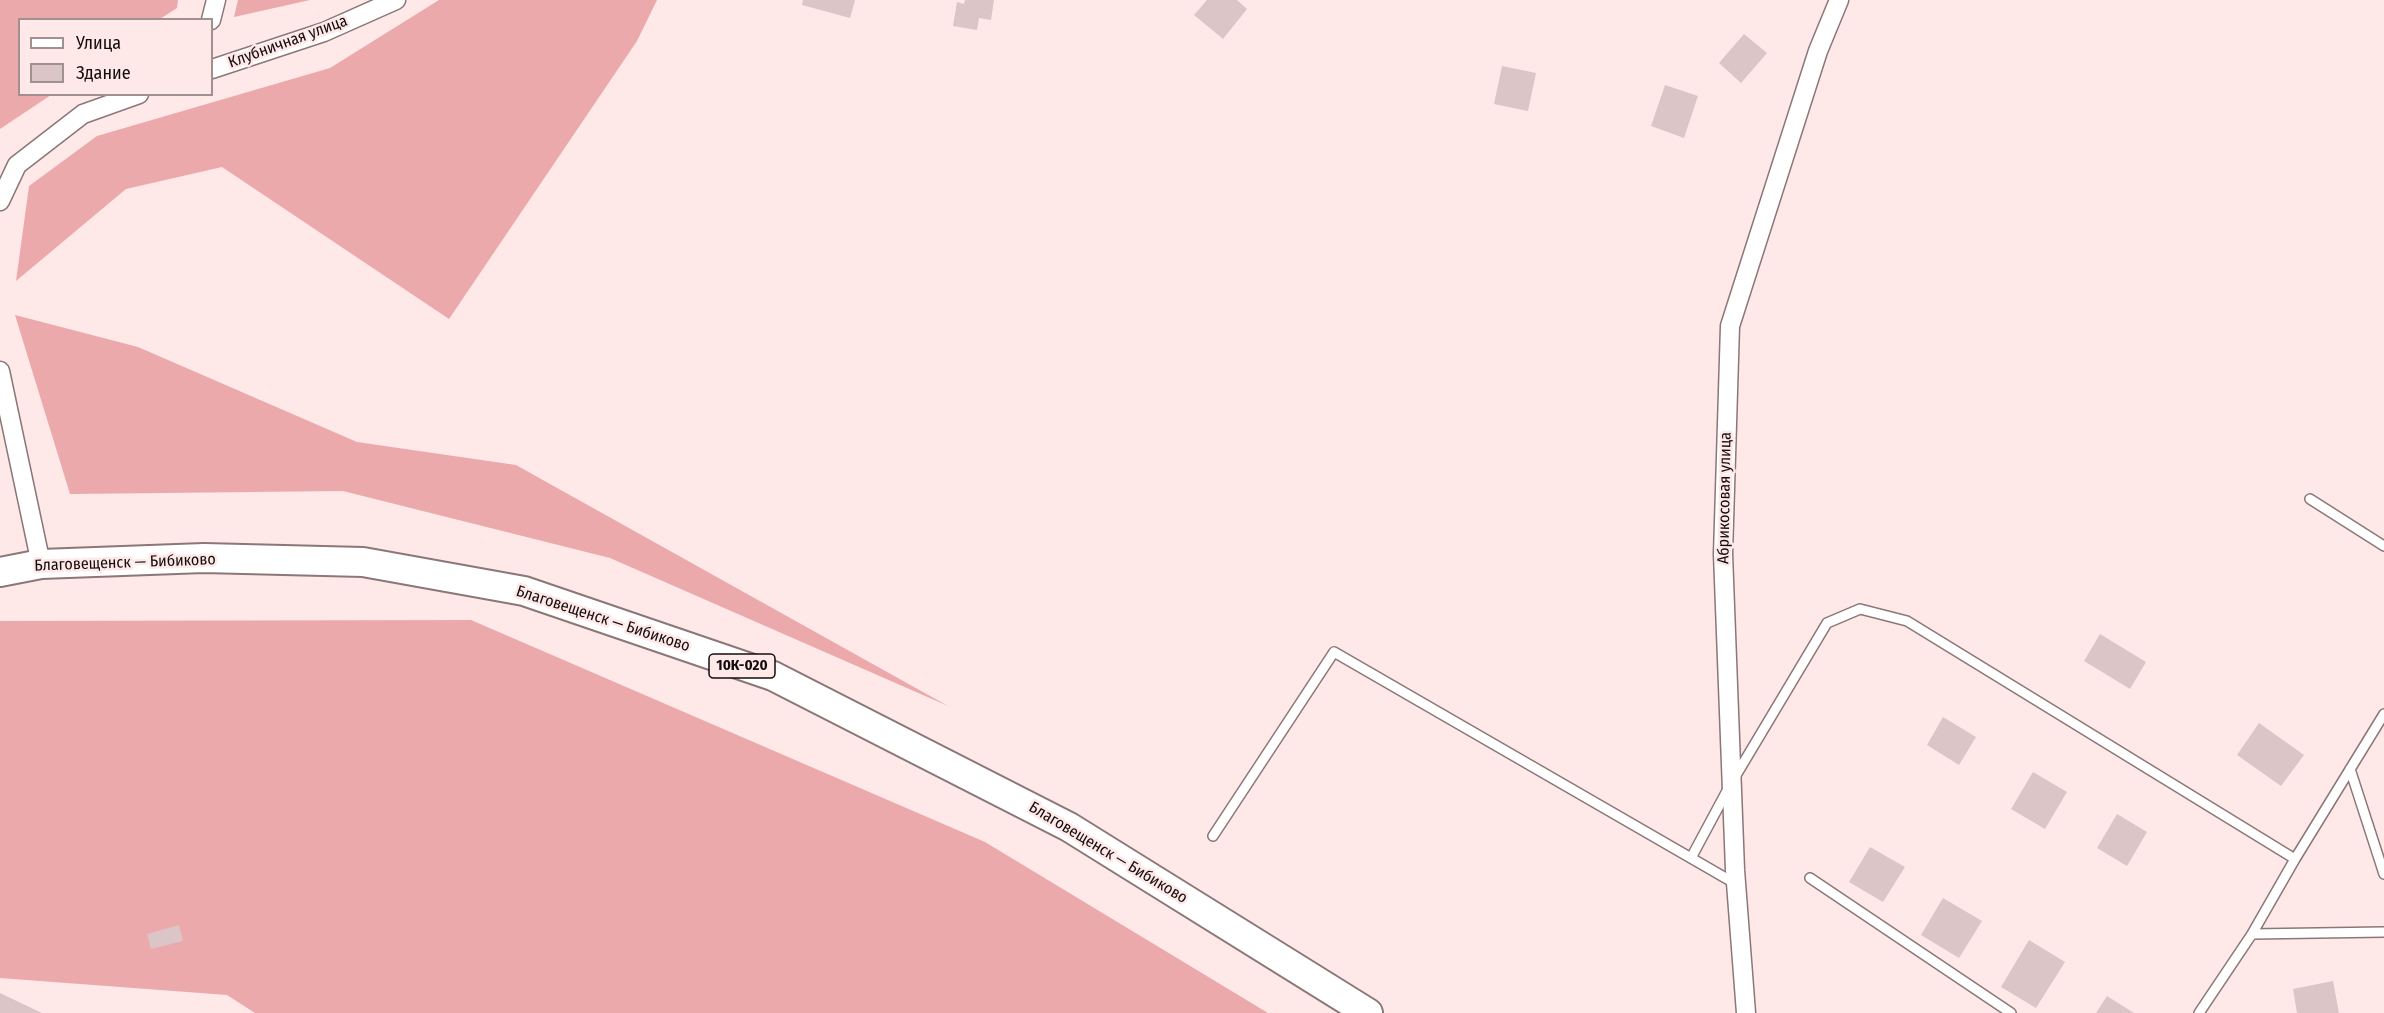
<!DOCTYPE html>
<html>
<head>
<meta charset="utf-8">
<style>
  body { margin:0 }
  #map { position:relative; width:2384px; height:1013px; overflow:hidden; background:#fee8e8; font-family:"Fira Sans Condensed",sans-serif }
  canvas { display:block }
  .legend { position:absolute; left:18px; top:18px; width:195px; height:78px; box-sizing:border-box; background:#fee8e8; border:2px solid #a09090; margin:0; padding:8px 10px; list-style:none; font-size:18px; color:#130c0c }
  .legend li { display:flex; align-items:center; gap:12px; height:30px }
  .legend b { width:30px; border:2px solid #a09090 }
</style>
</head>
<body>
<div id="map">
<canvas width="2384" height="1013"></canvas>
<ul class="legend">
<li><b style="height:8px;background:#fff"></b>Улица</li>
<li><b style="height:16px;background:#dbc5c6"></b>Здание</li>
</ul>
</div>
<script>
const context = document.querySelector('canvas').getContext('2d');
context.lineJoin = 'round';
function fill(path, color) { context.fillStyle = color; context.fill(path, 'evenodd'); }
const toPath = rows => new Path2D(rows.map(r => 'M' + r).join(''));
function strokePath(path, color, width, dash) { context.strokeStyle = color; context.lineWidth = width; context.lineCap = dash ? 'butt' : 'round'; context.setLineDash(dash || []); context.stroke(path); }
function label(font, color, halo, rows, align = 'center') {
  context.font = font + ' "Fira Sans Condensed",sans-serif'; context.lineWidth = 5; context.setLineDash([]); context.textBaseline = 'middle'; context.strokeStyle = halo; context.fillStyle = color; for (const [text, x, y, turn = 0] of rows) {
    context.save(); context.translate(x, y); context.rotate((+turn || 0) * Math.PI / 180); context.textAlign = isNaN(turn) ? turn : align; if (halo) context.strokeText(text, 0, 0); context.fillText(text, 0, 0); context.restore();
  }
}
fill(toPath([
  [0,0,178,0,177,8,160,19,20,20,20,94,51,95,0,129],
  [238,0,310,0,234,17],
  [439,0,657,0,637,41,449,319,222,167,126,189,16,281,29,186,97,136,330,68],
  [15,315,138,347,357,442,516,465,948,706,610,558,343,491,70,494],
  [471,620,985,842,1268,1013,255,1013,227,995,0,978,0,621]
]), '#eca9ac');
fill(toPath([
  [803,0,855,0,850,18,802,5],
  [965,0,994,0,991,20,979,18,977,30,953,26,957,2,964,4],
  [1207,0,1237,0,1247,9,1223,39,1194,15],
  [1744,34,1767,53,1741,83,1719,63],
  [1502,66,1536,73,1528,111,1494,104],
  [1665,85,1698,96,1684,138,1651,126],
  [2100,634,2146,662,2130,689,2084,661],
  [1943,717,1976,737,1959,765,1927,745],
  [2259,723,2304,755,2281,786,2237,755],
  [2033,772,2067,792,2045,829,2011,809],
  [2117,814,2147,832,2127,866,2097,848],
  [1870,847,1905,867,1883,902,1849,882],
  [1943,898,1982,921,1959,958,1921,935],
  [179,925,183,941,151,949,147,934],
  [2029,940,2065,962,2036,1008,2001,987],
  [2333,981,2339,1013,2297,1013,2293,989],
  [0,993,42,1013,0,1013],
  [2107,996,2134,1013,2096,1013]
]), '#dbc5c6');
const lane = toPath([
  [2310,499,2384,546],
  [2350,769,2384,874],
  [1735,777,1827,623,1860,609,1907,621,2295,859],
  [1213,836,1334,652,1736,884],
  [1691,858,1728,789],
  [1810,878,2011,1013],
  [2252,934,2295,859,2384,714],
  [2199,1013,2252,934,2384,932]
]);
const street = toPath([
  [211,20,216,0],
  [212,69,324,32,396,0],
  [0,201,17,165,83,114,139,94],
  [0,371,41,564],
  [1746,1013,1735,870,1723,554,1730,326,1818,51,1839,0]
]);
const primary = toPath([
  [0,572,41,564,204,558,363,562,524,591,773,676,1069,827,1368,1013]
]);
strokePath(lane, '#8b7777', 12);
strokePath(street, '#8b7777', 21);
strokePath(primary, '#8b7777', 32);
strokePath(lane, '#fff', 9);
strokePath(street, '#fff', 18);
strokePath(primary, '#fff', 28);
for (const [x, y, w] of [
  [742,666,66]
]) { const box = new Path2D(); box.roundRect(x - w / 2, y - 12, w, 24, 4.5); context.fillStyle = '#fee8e8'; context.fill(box); strokePath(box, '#130c0c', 1.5); }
label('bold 15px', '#130c0c', null, [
  ["10К-020",742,666]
]);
label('16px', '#130c0c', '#fee8e8', [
  ["Клубничная улица",288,42,-20],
  ["Абрикосовая улица",1725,498,-89],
  ["Благовещенск — Бибиково",125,563,-2],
  ["Благовещенск — Бибиково",603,619,18],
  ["Благовещенск — Бибиково",1108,853,31]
]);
</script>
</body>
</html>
